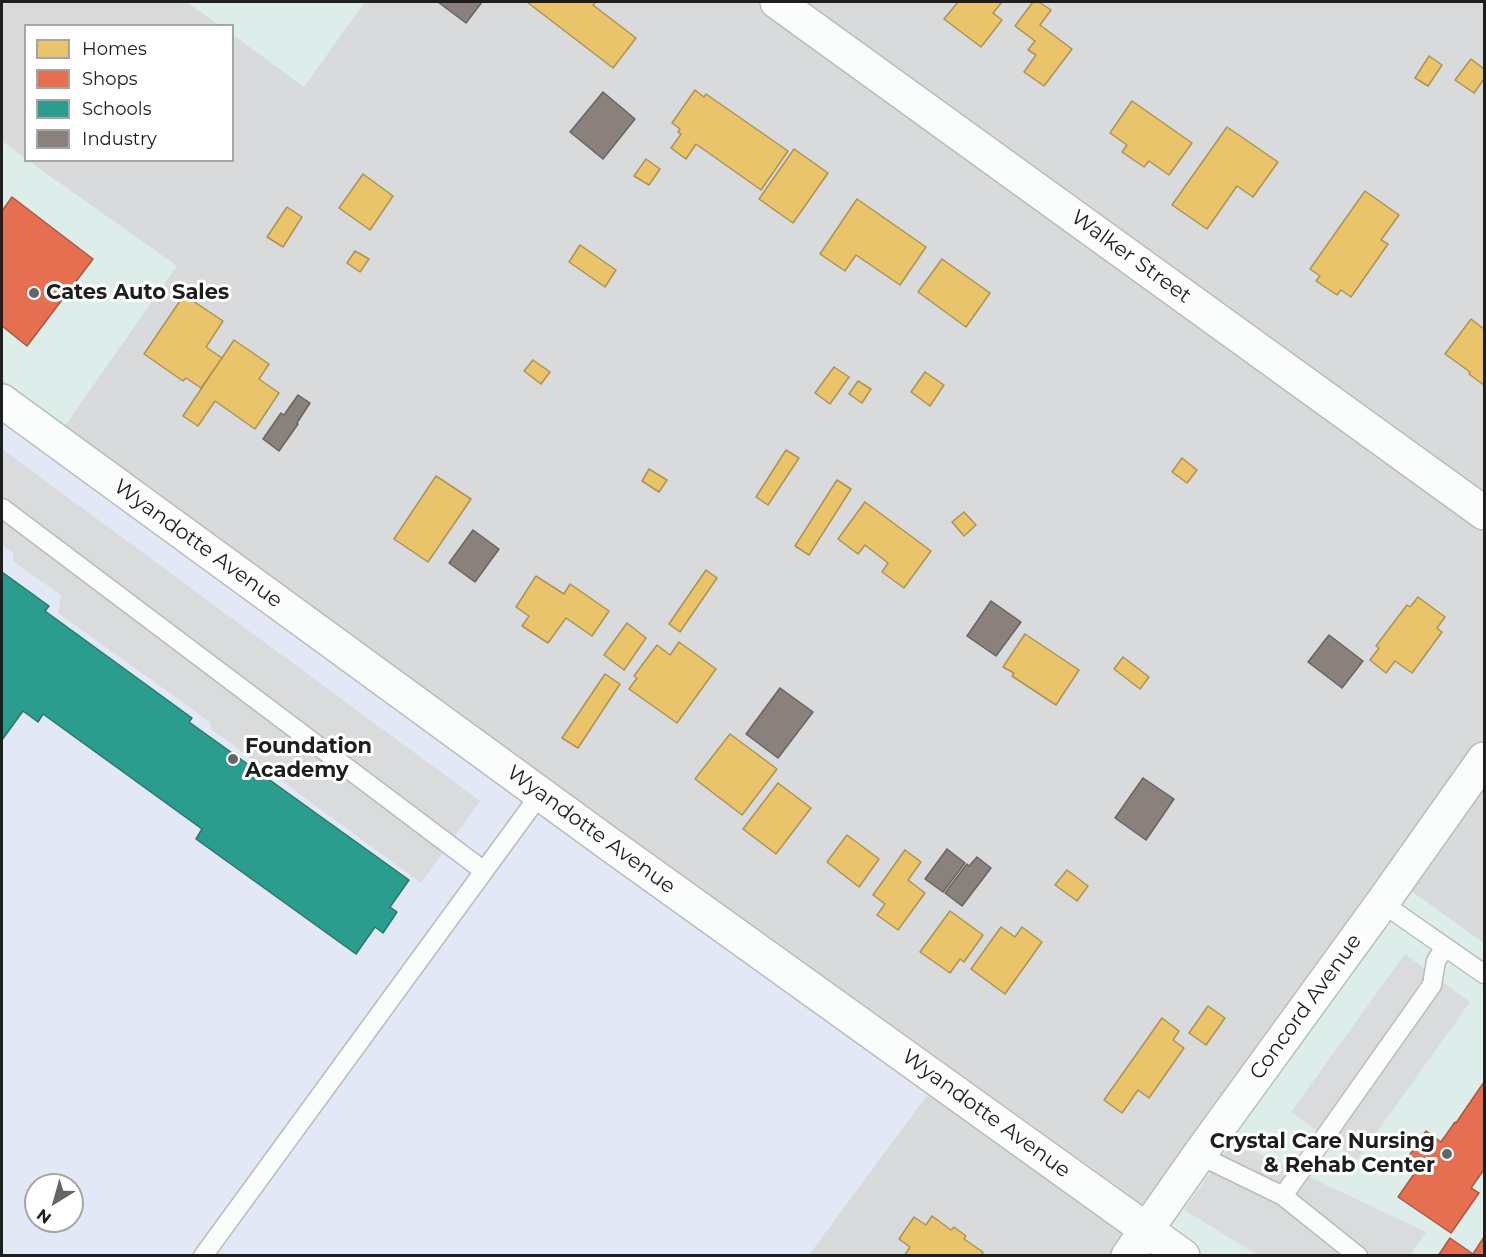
<!DOCTYPE html>
<html>
<head>
<meta charset="utf-8">
<style>
  body { margin:0 }
  #map { position:relative; width:1486px; height:1257px; overflow:hidden; background:#e7eaec; font-family:Montserrat,sans-serif }
  canvas { display:block }
  .frame { position:absolute; inset:0; border:3px solid #1e1e1e; pointer-events:none }
  .legend { position:absolute; left:24px; top:24px; width:210px; height:138px; box-sizing:border-box; background:#fff; border:2px solid #a5a5a5; margin:0; padding:8px 10px; list-style:none; font-size:18px; color:#1e1e1e }
  .legend li { display:flex; align-items:center; gap:12px; height:30px }
  .legend b { width:30px; border:2px solid #a5a5a5 }
  .north { position:absolute; left:24px; top:1173px; width:60px; height:60px; box-sizing:border-box; background:#fff; border:2px solid #a5a5a5; border-radius:50%; rotate:217deg; font-size:16px; font-weight:700; line-height:24px; text-align:center; color:#1e1e1e }
  .north::after { content:''; display:block; margin:auto; width:21px; height:27px; background:#646566; clip-path:polygon(50% 0,100% 100%,50% 72%,0 100%) }
</style>
</head>
<body>
<div id="map">
<canvas width="1486" height="1257"></canvas>
<div class="frame"></div>
<ul class="legend">
<li><b style="height:16px;background:#e9c46a"></b>Homes</li>
<li><b style="height:16px;background:#e76f51"></b>Shops</li>
<li><b style="height:16px;background:#2a9d8f"></b>Schools</li>
<li><b style="height:16px;background:#8a817c"></b>Industry</li>
</ul>
<div class="north">N</div>
</div>
<script>
const context = document.querySelector('canvas').getContext('2d');
context.lineJoin = 'round';
function fill(path, color) { context.fillStyle = color; context.fill(path, 'evenodd'); }
const toPath = rows => new Path2D(rows.map(r => 'M' + r).join(''));
function strokePath(path, color, width, dash) { context.strokeStyle = color; context.lineWidth = width; context.lineCap = dash ? 'butt' : 'round'; context.setLineDash(dash || []); context.stroke(path); }
function label(font, color, halo, rows, align = 'center') {
  context.font = font + ' Montserrat,sans-serif'; context.lineWidth = 6; context.setLineDash([]); context.textBaseline = 'middle'; context.strokeStyle = halo; context.fillStyle = color; for (const [text, x, y, turn = 0] of rows) {
    context.save(); context.translate(x, y); context.rotate((+turn || 0) * Math.PI / 180); context.textAlign = isNaN(turn) ? turn : align; if (halo) context.strokeText(text, 0, 0); context.fillText(text, 0, 0); context.restore();
  }
}
fill(toPath([
  [2,2,1484,2,1484,1255,2,1255],
  [26,26,232,26,232,160,26,160],
  [36,1185,72,1185,72,1221,36,1221]
]), '#d8dadb');
fill(toPath([
  [186,2,365,2,304,87,233,35,232,26,219,25],
  [2,141,25,158,26,160,29,161,177,266,64,427,2,380],
  [1407,888,1484,943,1484,1255,1143,1256]
]), '#ddedea');
fill(toPath([
  [2,423,928,1094,809,1255,2,1255],
  [36,1185,72,1185,72,1221,36,1221]
]), '#e2e8f6');
fill(toPath([
  [2,449,480,801,421,883,211,729,210,722,58,613,61,595,13,561,13,553,2,545],
  [1405,954,1470,1002,1357,1160,1291,1112],
  [1233,1141,1426,1232,1410,1255,1258,1255,1184,1210]
]), '#dadbdc');
const homes = toPath([
  [527,2,596,2,593,5,636,38,613,68,527,2],
  [958,2,1002,2,993,13,1002,20,981,47,944,19,958,2],
  [1033,2,1039,2,1051,10,1040,25,1072,49,1044,86,1024,72,1036,55,1028,50,1035,41,1015,26,1033,2],
  [1429,56,1442,65,1428,86,1415,78,1429,56],
  [1471,59,1484,69,1484,79,1474,93,1455,80,1471,59],
  [695,90,704,97,706,94,788,151,761,190,696,144,686,159,671,148,681,134,678,132,680,129,672,123,695,90],
  [1132,101,1192,143,1169,175,1149,161,1144,167,1122,152,1127,145,1110,133,1132,101],
  [1227,127,1278,162,1253,197,1237,186,1207,229,1172,205,1227,127],
  [794,149,828,173,793,223,759,199,794,149],
  [646,159,660,169,649,185,634,176,646,159],
  [363,174,393,196,370,230,339,208,363,174],
  [1365,191,1399,215,1381,240,1388,244,1351,297,1341,290,1337,295,1316,281,1320,276,1310,269,1365,191],
  [857,199,926,247,900,285,856,255,845,271,820,254,857,199],
  [287,207,302,217,283,247,267,237,287,207],
  [580,245,616,270,605,287,569,262,580,245],
  [355,251,369,259,360,272,347,263,355,251],
  [942,259,990,293,966,327,918,292,942,259],
  [184,295,223,321,206,347,222,358,201,388,186,378,183,381,144,354,184,295],
  [1471,319,1484,329,1484,385,1469,374,1470,372,1445,354,1471,319],
  [234,340,269,364,259,379,279,393,255,429,215,401,198,426,183,416,234,340],
  [533,360,550,372,541,384,524,371,533,360],
  [834,367,849,377,830,404,815,393,834,367],
  [925,372,944,385,930,406,911,392,925,372],
  [858,381,871,389,862,403,849,394,858,381],
  [786,450,799,458,768,505,756,497,786,450],
  [1182,458,1197,470,1187,483,1172,472,1182,458],
  [649,469,667,480,659,492,642,481,649,469],
  [436,476,471,499,428,562,394,539,436,476],
  [837,480,851,489,809,555,795,546,837,480],
  [865,502,931,551,904,588,882,572,888,563,865,545,858,554,838,539,865,502],
  [964,512,976,525,964,536,952,522,964,512],
  [706,570,717,578,680,632,669,624,706,570],
  [536,576,564,594,570,584,609,611,592,636,566,618,548,643,522,626,529,616,516,607,536,576],
  [1418,597,1445,617,1437,628,1442,632,1412,673,1395,661,1386,673,1370,660,1379,648,1376,646,1407,605,1410,607,1418,597],
  [627,623,646,638,624,670,604,655,627,623],
  [1025,634,1079,670,1056,705,1012,676,1014,673,1003,667,1025,634],
  [679,642,716,669,677,723,629,689,637,678,634,676,657,645,670,655,679,642],
  [1123,657,1149,677,1140,689,1114,669,1123,657],
  [605,674,620,684,578,748,562,738,605,674],
  [730,734,777,769,742,815,695,779,730,734],
  [778,783,811,808,776,854,743,829,778,783],
  [847,835,879,859,859,887,827,862,847,835],
  [905,850,921,862,908,880,925,893,898,930,877,915,885,904,873,895,905,850],
  [1067,870,1088,886,1077,901,1055,885,1067,870],
  [950,911,983,935,964,962,960,959,950,973,920,952,950,911],
  [1001,927,1015,937,1022,927,1042,942,1005,994,971,969,1001,927],
  [1208,1006,1225,1018,1206,1045,1189,1033,1208,1006],
  [1162,1018,1179,1031,1173,1040,1184,1048,1149,1098,1138,1090,1122,1113,1104,1100,1162,1018],
  [932,1216,951,1230,954,1227,966,1236,964,1239,983,1252,981,1256,904,1256,910,1247,899,1239,914,1217,926,1225,932,1216]
]);
fill(homes, '#e9c46a');
strokePath(homes, '#ac9253', 1.5);
const shops = toPath([
  [12,197,93,259,27,346,2,326,2,211,12,197],
  [1484,1082,1484,1172,1483,1171,1471,1188,1479,1193,1451,1233,1398,1197,1414,1174,1402,1166,1426,1131,1441,1142,1455,1122,1456,1123,1484,1082],
  [1484,1237,1484,1256,1438,1256,1450,1238,1473,1254,1484,1237]
]);
fill(shops, '#e76f51');
strokePath(shops, '#ab5742', 1.5);
const schools = toPath([
  [2,572,49,606,45,611,192,718,189,722,409,880,390,907,397,912,383,933,375,927,356,954,196,839,202,829,43,714,38,722,23,711,2,740,2,572]
]);
fill(schools, '#2a9d8f');
strokePath(schools, '#26776d', 1.5);
const industry = toPath([
  [438,2,482,2,466,23,438,2],
  [603,92,635,119,603,159,570,132,603,92],
  [298,395,310,403,297,423,298,424,279,451,263,439,281,413,284,415,298,395],
  [473,530,499,549,475,582,449,563,473,530],
  [991,601,1021,622,996,656,967,636,991,601],
  [1329,635,1363,661,1342,688,1308,662,1329,635],
  [780,688,813,712,778,758,746,734,780,688],
  [1143,778,1174,799,1146,840,1115,818,1143,778],
  [947,849,965,863,943,892,925,879,947,849],
  [977,857,991,868,962,906,945,893,967,864,969,866,977,857]
]);
fill(industry, '#8a817c');
strokePath(industry, '#6a6360', 1.5);
const service = toPath([
  [2,508,484,871],
  [1382,903,1484,974],
  [1199,1155,1283,1196,1358,1256],
  [1283,1196,1432,985,1436,961,1445,947],
  [203,1256,541,793]
]);
const minor = toPath([
  [777,2,1484,513],
  [2,401,605,841,1183,1256],
  [1128,1256,1199,1155,1382,903,1484,759]
]);
strokePath(service, '#babbbc', 21);
strokePath(minor, '#babbbc', 36);
strokePath(service, '#fbfcfc', 18);
strokePath(minor, '#fbfcfc', 33);
for (const [x, y, r, color] of [
  [34,293,6,"#646566"],
  [233,759,6,"#646566"],
  [1447,1154,6,"#646566"]
]) { const dot = new Path2D(); dot.arc(x, y, r, 0, 2 * Math.PI); context.fillStyle = color; context.fill(dot); strokePath(dot, '#fff', 2); }
label('21px', '#1e1e1e', '#fff', [
  ["Walker Street",1131,257,36],
  ["Wyandotte Avenue",198,544,36],
  ["Wyandotte Avenue",591,830,36],
  ["Concord Avenue",1306,1007,-54],
  ["Wyandotte Avenue",986,1114,36]
]);
label('bold 21px', '#1e1e1e', '#fff', [
  ["Cates Auto Sales",46,293],
  ["Foundation",245,747],
  ["Academy",245,771],
  ["Crystal Care Nursing",1435,1142,"right"],
  ["& Rehab Center",1435,1166,"right"]
], 'left');
</script>
</body>
</html>
